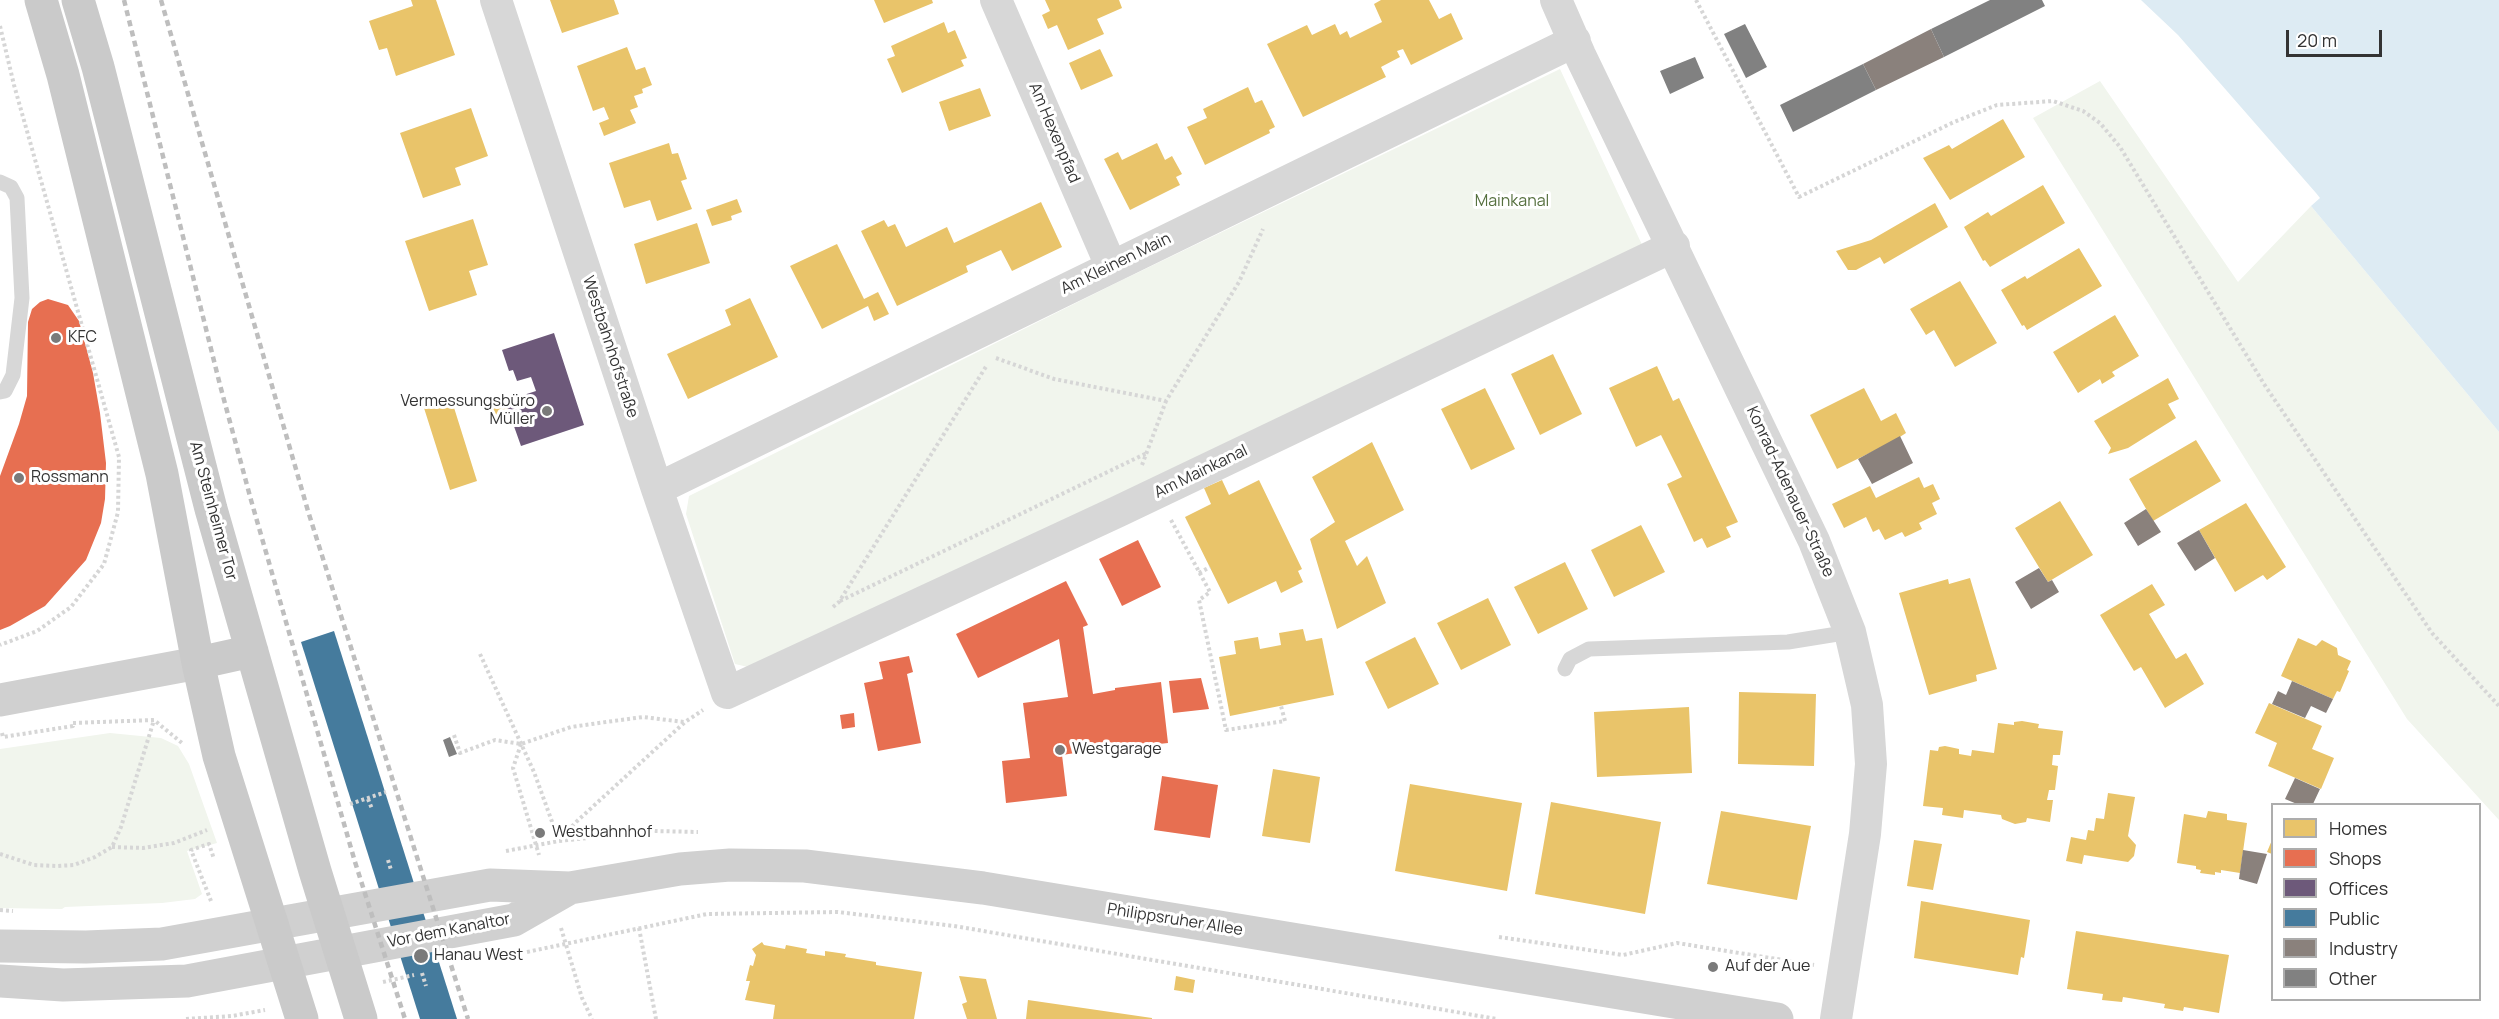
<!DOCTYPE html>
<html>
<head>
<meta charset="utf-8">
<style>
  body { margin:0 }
  #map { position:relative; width:2499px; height:1019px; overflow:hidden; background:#fff; font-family:Manrope,sans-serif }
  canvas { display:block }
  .legend { position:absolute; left:2271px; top:803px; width:210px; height:198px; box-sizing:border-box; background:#fff; border:2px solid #adadad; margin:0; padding:8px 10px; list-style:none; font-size:18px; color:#333 }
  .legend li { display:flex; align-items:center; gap:12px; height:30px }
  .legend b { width:30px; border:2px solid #adadad }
  .scale { position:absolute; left:2286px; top:30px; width:96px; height:27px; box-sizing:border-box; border:3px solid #333; border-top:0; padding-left:8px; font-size:18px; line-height:21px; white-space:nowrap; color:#333; -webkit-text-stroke:4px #fff; paint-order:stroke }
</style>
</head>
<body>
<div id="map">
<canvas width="2499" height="1019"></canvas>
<ul class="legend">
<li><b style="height:16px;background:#e9c46a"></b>Homes</li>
<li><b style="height:16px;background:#e76f51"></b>Shops</li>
<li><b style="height:16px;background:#6d597a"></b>Offices</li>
<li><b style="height:16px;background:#457b9d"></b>Public</li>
<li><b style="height:16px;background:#8a817c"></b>Industry</li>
<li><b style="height:16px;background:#818181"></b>Other</li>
</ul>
<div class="scale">20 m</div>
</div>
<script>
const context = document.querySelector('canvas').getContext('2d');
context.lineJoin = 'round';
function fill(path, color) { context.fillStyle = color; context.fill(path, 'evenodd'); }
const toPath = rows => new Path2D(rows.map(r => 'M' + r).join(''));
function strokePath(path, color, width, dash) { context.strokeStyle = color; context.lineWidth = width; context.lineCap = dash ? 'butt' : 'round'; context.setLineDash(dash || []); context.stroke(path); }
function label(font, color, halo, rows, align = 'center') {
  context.font = font + ' Manrope,sans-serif'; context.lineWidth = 6; context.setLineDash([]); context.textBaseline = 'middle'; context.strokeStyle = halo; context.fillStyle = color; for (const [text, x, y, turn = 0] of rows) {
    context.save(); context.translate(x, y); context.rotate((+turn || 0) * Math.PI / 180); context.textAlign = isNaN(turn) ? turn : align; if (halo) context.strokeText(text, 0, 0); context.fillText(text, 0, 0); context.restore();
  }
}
fill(toPath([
  [1560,69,1644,249,761,670,735,664,686,514,689,496,1112,285],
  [2100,81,2238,282,2311,206,2499,432,2499,820,2407,719,2033,118],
  [110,733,161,738,178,746,189,764,217,843,187,851,202,894,195,899,162,903,65,907,62,909,0,908,0,749]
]), '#f1f5ed');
fill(toPath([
  [2141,0,2499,0,2499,432,2311,206,2320,198,2316,193,2178,35]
]), '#ddebf3');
fill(toPath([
  [411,0,436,0,455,55,396,76,387,48,379,50,369,21,413,6],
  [550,0,614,0,619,14,562,33],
  [874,0,932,0,933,3,884,23],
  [1045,0,1119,0,1122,8,1097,19,1104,34,1068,50,1057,25,1048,29,1042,15,1050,11],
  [1381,0,1429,0,1439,19,1451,13,1463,39,1411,65,1403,49,1397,51,1400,57,1381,67,1386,77,1303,117,1267,44,1307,25,1312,35,1335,24,1340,35,1347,31,1350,38,1382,22,1374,4],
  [944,22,948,33,955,30,967,58,961,60,964,66,902,93,887,59,895,56,891,46],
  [627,47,636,70,645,67,652,85,642,89,643,93,634,96,638,107,630,110,636,123,604,136,599,123,609,119,604,107,593,111,577,66],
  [1100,49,1113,76,1081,90,1069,63],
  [1248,87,1255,103,1262,100,1275,127,1269,130,1270,133,1205,165,1187,127,1207,118,1203,109],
  [980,88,991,116,949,131,939,102],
  [471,108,488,156,455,168,461,185,423,198,400,133],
  [2003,119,2025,157,1950,200,1923,158,1949,145,1952,149],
  [669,143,672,154,678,153,687,179,681,181,692,209,657,221,650,200,624,208,609,163],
  [1157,143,1165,160,1172,156,1182,174,1176,177,1180,185,1130,210,1104,159,1118,152,1122,160],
  [2043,185,2065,223,1990,267,1985,260,1983,261,1964,227,1988,212,1991,216],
  [737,199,742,212,731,216,732,220,712,226,706,210],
  [1041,202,1062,247,1012,271,1001,250,966,266,968,272,897,306,861,231,884,220,888,227,895,224,906,247,947,227,954,243],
  [1935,203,1948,227,1884,264,1880,257,1856,270,1848,270,1836,251,1871,240],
  [473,219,488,265,469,271,477,295,429,311,405,241],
  [697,223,710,263,646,284,634,244],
  [837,244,864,299,878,292,889,314,874,321,868,306,822,329,790,266],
  [2079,248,2102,286,2027,330,2024,325,2022,326,2001,290,2025,276,2027,279],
  [1960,281,1997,343,1955,367,1934,330,1926,335,1910,309],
  [750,298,778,357,688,399,667,354,731,325,725,310],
  [2115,315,2139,356,2112,372,2115,376,2102,384,2100,379,2078,393,2053,352],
  [1553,354,1582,414,1540,435,1511,374],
  [1657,366,1673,401,1679,398,1738,522,1726,527,1731,537,1707,548,1702,538,1694,542,1667,484,1682,477,1661,435,1636,447,1609,388],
  [2168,378,2179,399,2168,404,2176,418,2128,448,2108,454,2111,448,2094,421],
  [1485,388,1515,449,1471,470,1441,409],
  [1864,388,1881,421,1896,413,1906,433,1892,442,1837,469,1810,415],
  [451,398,477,481,450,490,424,408],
  [505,401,512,419,495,425,489,406],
  [2196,440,2221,481,2153,521,2129,479],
  [1372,442,1404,510,1345,541,1357,566,1367,556,1386,603,1337,629,1310,539,1335,522,1312,477],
  [1919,477,1924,488,1933,484,1940,499,1932,503,1937,514,1919,523,1922,529,1905,537,1902,532,1885,540,1879,529,1873,532,1866,517,1844,528,1832,504,1870,486,1876,498],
  [1222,480,1229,495,1259,480,1302,569,1298,571,1303,582,1281,593,1276,581,1228,604,1185,517,1211,504,1204,488],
  [2060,501,2093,555,2048,582,2015,528],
  [2246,503,2286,567,2267,580,2263,575,2235,592,2199,530],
  [1641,525,1665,572,1614,597,1591,550],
  [1565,562,1588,609,1538,634,1514,587],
  [1970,578,1997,669,1976,675,1977,681,1929,695,1899,593,1948,579,1949,584],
  [2152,584,2165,605,2149,614,2176,659,2186,653,2204,684,2165,708,2141,667,2134,671,2100,615],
  [1488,598,1511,645,1461,670,1437,623],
  [1303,629,1306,641,1322,638,1334,695,1230,716,1219,657,1236,654,1234,641,1258,637,1260,649,1281,645,1279,633],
  [1415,637,1439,684,1388,709,1365,662],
  [2298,638,2316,646,2322,640,2337,648,2338,655,2351,661,2347,670,2349,671,2340,692,2337,691,2333,699,2281,676],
  [1739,692,1816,694,1814,766,1738,764],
  [2269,703,2322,726,2312,749,2334,758,2321,789,2268,766,2277,743,2255,733],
  [1689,707,1692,773,1597,777,1594,712],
  [2022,721,2039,724,2038,728,2063,731,2060,755,2053,755,2052,765,2058,766,2055,790,2049,790,2047,800,2053,800,2050,822,2027,818,2026,822,2015,824,2002,819,2001,815,1964,810,1963,818,1942,815,1943,808,1923,806,1930,750,1938,751,1939,747,1945,746,1959,749,1959,754,1971,756,1972,750,1994,753,1998,723,2014,725,2014,722],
  [1273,769,1320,777,1310,843,1262,836],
  [1410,784,1522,803,1507,891,1395,871],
  [2108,793,2135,797,2128,836,2136,845,2134,856,2128,862,2084,855,2082,864,2066,861,2071,837,2086,840,2088,830,2094,831,2096,818,2104,819],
  [1551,802,1661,822,1645,914,1535,894],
  [1721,811,1811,826,1797,900,1707,884],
  [2208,811,2227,814,2227,820,2247,823,2240,873,2221,870,2221,873,2215,872,2215,875,2200,873,2201,870,2196,869,2196,866,2177,863,2184,814,2206,818],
  [1914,840,1942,844,1933,890,1907,886],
  [2272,840,2272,854,2267,852],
  [1921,901,2030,920,2024,958,2021,957,2018,975,1914,958],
  [2076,931,2229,955,2219,1013,2184,1007,2183,1011,2164,1008,2165,1004,2123,997,2122,1002,2102,1000,2103,994,2067,989],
  [762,942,764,945,785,949,786,945,807,949,806,953,825,956,825,951,846,954,845,957,876,962,876,965,922,972,914,1019,773,1019,775,1005,745,1000,750,981,746,981,750,965,753,966,756,955,752,949],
  [959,976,986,979,997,1019,967,1019,962,1004,967,1002],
  [1176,976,1195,980,1193,993,1174,990],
  [1028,1000,1152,1018,1152,1019,1026,1019]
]), '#e9c46a');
fill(toPath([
  [48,299,68,305,79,321,93,373,100,413,106,463,105,499,101,523,86,560,45,606,10,626,0,630,0,476,19,424,27,396,28,322,32,309,40,302],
  [1138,540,1161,587,1122,606,1099,559],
  [1066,581,1088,625,1083,627,1093,694,1115,690,1115,688,1161,682,1168,743,1122,748,1122,746,1062,755,1067,796,1006,803,1002,761,1030,758,1023,703,1068,697,1059,639,978,678,956,634],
  [909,656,913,672,907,674,921,743,878,751,864,683,883,679,879,662],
  [1201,678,1209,709,1173,713,1169,681],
  [854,713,855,727,842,729,840,715],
  [1162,776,1218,785,1210,838,1154,830]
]), '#e76f51');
fill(toPath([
  [554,333,584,425,521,446,505,401,536,391,531,377,517,381,513,370,509,371,502,350]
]), '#6d597a');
fill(toPath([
  [334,631,457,1019,420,1019,301,642]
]), '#457b9d');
fill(toPath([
  [1931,29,1944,57,1876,90,1863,64],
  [1900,436,1913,463,1872,484,1858,459],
  [2146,509,2161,532,2138,546,2124,523],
  [2199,530,2215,558,2195,571,2177,543],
  [2039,568,2048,582,2052,580,2059,592,2031,609,2015,582],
  [2292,681,2333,699,2326,713,2311,706,2305,718,2272,704,2278,691,2286,695],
  [2295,778,2320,789,2313,804,2297,804,2285,799],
  [2243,850,2267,854,2257,884,2239,879]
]), '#8a817c');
fill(toPath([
  [1990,0,2042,0,2045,6,1944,57,1931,29],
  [1745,24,1767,67,1746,78,1724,34],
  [1695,57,1704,78,1670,94,1660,71],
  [1863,64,1876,90,1793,132,1780,105],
  [450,737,457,754,449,757,443,740],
  [543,827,545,836,537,838,534,829]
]), '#818181');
strokePath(toPath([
  [1696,0,1799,197,1954,122,1997,105,2053,101,2083,111,2100,123,2120,147,2264,384,2432,633,2499,706],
  [0,26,14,85,119,457,118,512,104,564,71,607,37,631,0,645],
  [996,358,1054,379,1166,401,1239,282,1263,229],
  [1142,465,1166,401],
  [1171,520,1210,592,1199,600,1226,730,1285,721,1281,706],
  [1199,573,1210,567],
  [840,601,1147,453],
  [833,607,839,602,987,365],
  [480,654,534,772,559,841],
  [2,733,3,737,73,726,73,723,154,720,182,743],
  [454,735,460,753,495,740,521,744,571,727,606,722,643,717,684,722],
  [521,744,513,768,539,855],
  [368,799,372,809],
  [350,804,386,792],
  [560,840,575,823,685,722,703,710],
  [112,847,143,848,174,843,207,830],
  [506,851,559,841,655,831,698,832],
  [0,854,34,865,58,866,74,865,95,857,112,847,121,827,154,720],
  [388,860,391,870],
  [211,901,191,850,209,844,214,859],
  [0,910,13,911],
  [561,928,582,998,592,1019],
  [639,928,656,1019],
  [1499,937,1623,955,1677,943,1814,965],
  [527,952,707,914,838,912,954,926,1497,1019],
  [422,973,426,986],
  [383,982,414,975],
  [186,1019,232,1016,265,1010]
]), '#d6d6d6', 4, [3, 3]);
strokePath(toPath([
  [0,182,11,187,17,198,22,298,13,375,5,391,0,392],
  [1565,669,1570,659,1589,649,1788,642,1850,632]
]), '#d7d7d7', 15);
strokePath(toPath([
  [496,0,657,489,727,693,1119,511,1674,246],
  [996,0,1111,266],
  [1556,0,1580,55,1814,541,1850,632,1867,705,1871,764,1865,834,1836,1019],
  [657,489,1575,41]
]), '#d7d7d7', 32);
strokePath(toPath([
  [0,700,198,663],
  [0,946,86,947,162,944,490,885,570,888,680,869,730,865,805,866,983,888,1777,1019],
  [0,981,63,985,187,981,514,920,570,888]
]), '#d0d0d0', 33);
strokePath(toPath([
  [41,0,63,75,162,474,198,663,219,756,302,1019],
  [78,0,98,67,211,509,315,871,361,1019],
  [198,663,252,651]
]), '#cacaca', 33);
strokePath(toPath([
  [124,0,220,385,251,500,355,862,405,1019],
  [161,0,308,511,468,1019]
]), '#bebebe', 4.5, [6, 4.5]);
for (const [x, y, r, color] of [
  [56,338,6,"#7a7a7a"],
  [547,411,6,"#7a7a7a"],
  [19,478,6,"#7a7a7a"],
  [1060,750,6,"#7a7a7a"],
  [540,833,6,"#7a7a7a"],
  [421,956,8,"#7a7a7a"],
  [1713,967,6,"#7a7a7a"]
]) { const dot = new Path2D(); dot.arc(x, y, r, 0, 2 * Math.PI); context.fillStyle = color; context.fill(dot); strokePath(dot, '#fff', 2); }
label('16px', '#333', '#fff', [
  ["Am Hexenpfad",1054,133,67],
  ["Am Kleinen Main",1116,264,-26],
  ["Westbahnhofstraße",610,347,72],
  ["Am Mainkanal",1201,472,-26],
  ["Konrad-Adenauer-Straße",1790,492,65],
  ["Am Steinheimer Tor",213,511,75],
  ["Philippsruher Allee",1175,920,9],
  ["Vor dem Kanaltor",449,931,-11]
]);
label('16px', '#56703f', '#fff', [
  ["Mainkanal",1512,202]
]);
label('16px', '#333', '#fff', [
  ["KFC",68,338],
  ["Vermessungsbüro",535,402,"right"],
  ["Müller",535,420,"right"],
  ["Rossmann",31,478],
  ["Westgarage",1072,750],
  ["Westbahnhof",552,833],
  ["Hanau West",434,956],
  ["Auf der Aue",1725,967]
], 'left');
</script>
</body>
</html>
